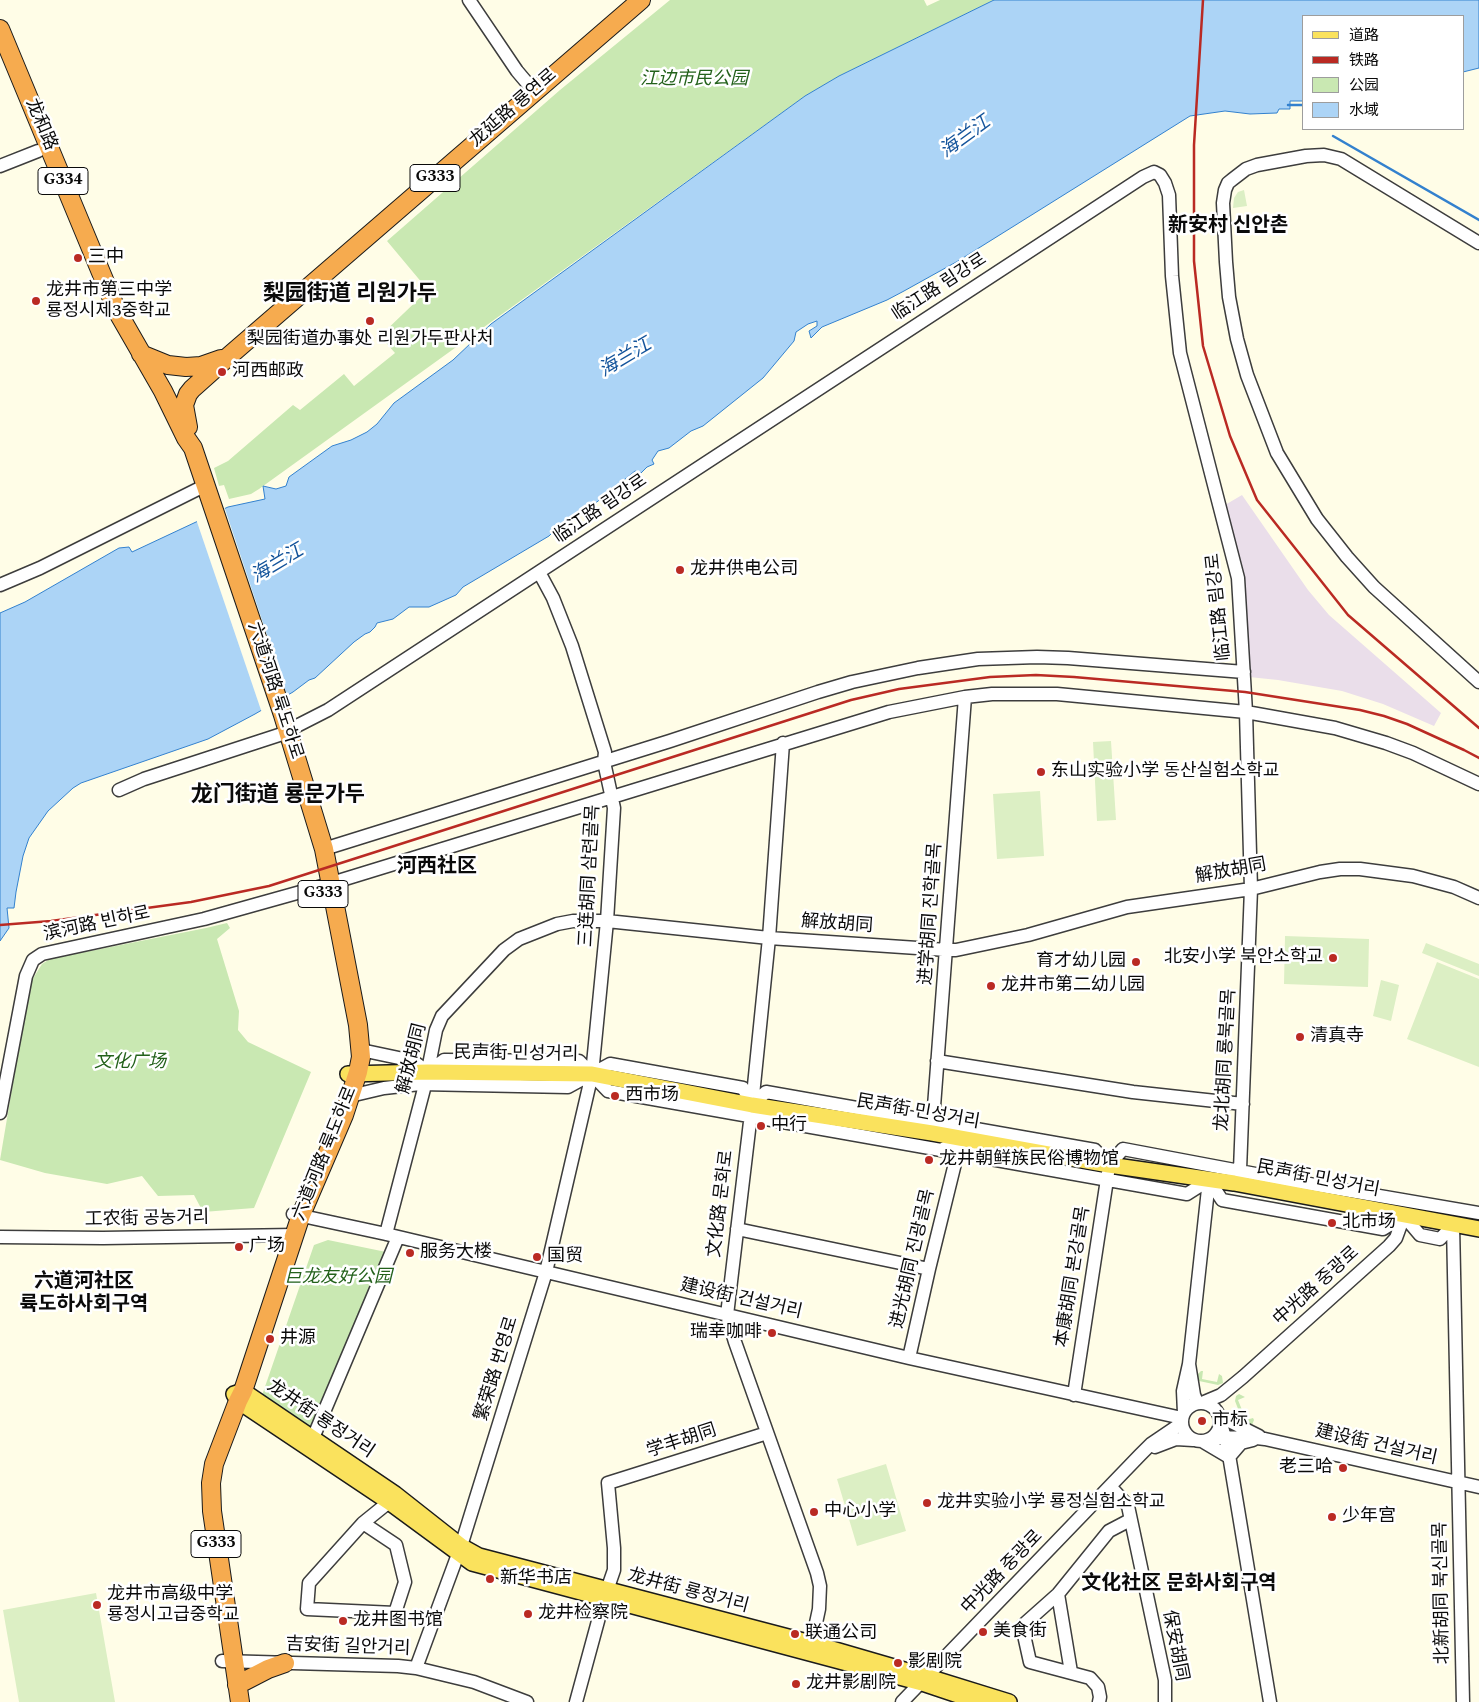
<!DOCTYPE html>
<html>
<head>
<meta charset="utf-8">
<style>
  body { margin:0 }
  #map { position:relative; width:1479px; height:1702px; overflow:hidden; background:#fffde7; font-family:Spectral,"Noto Sans SC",serif }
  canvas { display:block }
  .legend { position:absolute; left:1302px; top:15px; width:162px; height:115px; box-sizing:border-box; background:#fff; border:1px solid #9d9d9d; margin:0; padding:6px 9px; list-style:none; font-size:15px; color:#0a0a0a }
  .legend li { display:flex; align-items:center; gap:10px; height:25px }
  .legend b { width:25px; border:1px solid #9d9d9d }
</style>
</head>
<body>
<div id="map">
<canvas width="1479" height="1702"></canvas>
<ul class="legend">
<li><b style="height:6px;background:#fae25d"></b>道路</li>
<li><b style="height:6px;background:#ba2a23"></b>铁路</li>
<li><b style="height:14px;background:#c9e8b2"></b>公园</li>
<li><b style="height:14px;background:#acd4f6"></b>水域</li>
</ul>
</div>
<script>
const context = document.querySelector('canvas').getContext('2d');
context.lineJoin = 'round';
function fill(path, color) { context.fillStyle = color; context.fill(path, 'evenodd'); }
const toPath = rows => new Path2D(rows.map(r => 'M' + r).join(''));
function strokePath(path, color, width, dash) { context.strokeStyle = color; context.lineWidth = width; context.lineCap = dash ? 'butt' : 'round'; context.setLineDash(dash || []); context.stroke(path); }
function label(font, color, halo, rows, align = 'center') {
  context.font = font + ' Spectral,"Noto Sans SC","Noto Sans KR",serif'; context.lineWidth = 5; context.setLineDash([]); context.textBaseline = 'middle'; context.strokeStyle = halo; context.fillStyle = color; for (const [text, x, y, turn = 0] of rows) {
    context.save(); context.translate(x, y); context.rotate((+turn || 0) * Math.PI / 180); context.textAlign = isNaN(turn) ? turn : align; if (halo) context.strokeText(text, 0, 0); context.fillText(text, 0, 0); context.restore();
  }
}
fill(toPath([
  [1242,495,1308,590,1329,615,1441,713,1434,726,1383,704,1342,691,1278,680,1249,677,1225,505]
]), '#eadeea');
fill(toPath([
  [670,0,924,0,927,6,940,0,994,0,839,76,805,96,259,489,251,494,229,499,224,485,219,486,214,468,228,461,293,405,300,410,344,374,354,386,395,353,380,336,428,290,387,241,560,90],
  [227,923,230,928,217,939,239,1011,238,1030,248,1042,311,1072,254,1208,203,1212,194,1195,158,1196,142,1176,107,1184,45,1173,0,1160,28,994,32,980,42,964,50,959,206,928],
  [328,1240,386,1252,311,1432,259,1404,314,1245],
  [1201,1371,1203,1371,1202,1379,1217,1382,1219,1374,1222,1376,1223,1383,1218,1385,1199,1381,1197,1375],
  [1239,1394,1245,1397,1238,1400,1246,1420,1253,1418,1254,1420,1252,1425,1249,1426,1244,1424,1235,1401,1236,1396]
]), '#c9e8b2');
fill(toPath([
  [1244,190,1247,206,1233,208,1234,198,1238,192],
  [1111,741,1116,820,1097,821,1093,742],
  [1040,791,1044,856,997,859,993,794],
  [1285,936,1369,939,1368,987,1284,984],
  [1426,943,1479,964,1479,976,1422,953],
  [1437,962,1479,979,1479,1067,1407,1039],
  [1381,980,1399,985,1391,1021,1373,1016],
  [886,1464,906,1531,857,1546,837,1479],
  [96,1593,115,1702,19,1702,3,1610]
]), '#dcefc4');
const water = toPath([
  [994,0,1479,0,1479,68,1463,72,1463,16,1303,16,1303,101,1290,101,1290,109,1279,109,1277,113,1250,114,1225,111,1190,116,958,261,904,291,887,300,822,327,811,338,809,331,817,326,817,321,808,324,796,332,794,341,763,378,703,426,691,431,669,448,658,451,652,460,654,464,647,467,641,473,635,471,587,510,559,526,549,536,463,587,456,595,429,607,409,607,393,619,377,623,375,627,370,632,365,634,354,642,315,678,309,680,293,692,255,714,208,739,81,783,73,788,48,811,29,838,23,856,16,892,14,908,7,908,9,928,0,941,0,613,25,602,119,548,129,547,132,552,228,507,265,499,263,486,276,489,286,486,289,477,332,446,351,440,367,432,377,424,394,403,453,360,491,324,805,96,839,76,994,0]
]);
fill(water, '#acd4f6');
strokePath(water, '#3381ce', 1);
fill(toPath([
  [224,506,288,698,262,713,196,519]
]), '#fffde7');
strokePath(toPath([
  [1288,105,1303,105],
  [1333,136,1479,220]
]), '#3381ce', 2.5);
const minor = toPath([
  [469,0,517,71,528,84],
  [0,166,38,151],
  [1479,243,1341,159,1324,155,1306,156,1257,165,1246,169,1233,179,1228,183,1225,190,1223,203,1226,262,1229,297,1237,339,1247,375,1277,453,1317,519,1347,557,1374,587,1479,682],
  [0,585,40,568,198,489,206,486],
  [783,743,769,938,752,1105,727,1315,735,1342,817,1573,820,1586,819,1609,810,1651],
  [119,790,144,779,279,735,328,710,1143,177,1154,172,1160,175,1165,183,1169,195,1172,276,1180,353,1238,578,1246,712,1251,889,1240,1170,1234,1183],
  [324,849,670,741,818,692,852,682,918,668,978,659,1037,657,1068,658,1244,672],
  [361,1050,413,1061,428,1072],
  [937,1061,1133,1092,1243,1104],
  [428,1072,444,1060,579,1061,608,1091,941,1150,961,1139],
  [350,1096,384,1088,420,1084,568,1087,610,1064,743,1088,752,1105],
  [752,1105,766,1092,1095,1150,1109,1165],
  [0,1113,26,976,33,960,42,954,204,919,322,886,889,712,965,697,992,694,1057,694,1246,712,1335,728,1386,743,1413,753,1479,784],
  [932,1133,965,697],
  [961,1139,985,1158,1187,1194,1209,1180],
  [1109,1165,1123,1149,1298,1182,1479,1213],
  [1209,1180,1222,1200,1383,1229,1404,1216],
  [293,1214,386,1234,909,1358,1182,1418],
  [1404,1216,1420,1235,1440,1239,1453,1225],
  [1453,1225,1463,1702],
  [737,1229,929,1269],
  [386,1234,425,1085,436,1030,442,1016,504,950,519,939,557,924,573,921,607,921,769,938,947,950,956,950,1028,935,1127,907,1251,889,1320,872,1340,869,1360,869,1413,876,1454,887,1479,898],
  [0,1237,103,1238,295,1235],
  [909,1358,929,1269,961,1139],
  [1189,1364,1209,1180],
  [1074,1395,1108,1173],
  '1182 1422a19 19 0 1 1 38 0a19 19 0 1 1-38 0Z',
  [1202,1403,1221,1395,1243,1377,1389,1246,1396,1238,1404,1216],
  [1184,1413,1183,1391,1189,1364,1194,1395,1197,1402,1202,1403],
  [1219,1416,1228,1449,1270,1702],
  [1219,1416,1259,1436],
  [313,1438,398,1237],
  [1212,1438,1248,1437,1265,1439,1479,1487],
  [1202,1441,1229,1457,1241,1443,1253,1440],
  [1155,1447,1176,1439,1193,1440],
  [1110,1486,1128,1506,1165,1680,1165,1702],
  [363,1523,396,1545,405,1582,395,1613,307,1609,309,1583,363,1523,389,1502,394,1496],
  [1058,1594,1071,1672],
  [222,1661,398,1666,416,1668,474,1682,527,1702],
  [416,1668,461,1546,546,1272,592,1074,607,921,614,808,604,762,605,752,572,646,553,598,539,572],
  [576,1702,604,1599,614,1570,614,1548,608,1483,767,1433],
  [902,1702,1140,1455,1151,1444,1182,1423],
  [1099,1702,1100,1697,1098,1687,1090,1678,1030,1662,1022,1626,1058,1594,1109,1531,1130,1520]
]);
const major = toPath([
  [348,1074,428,1072,592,1074,752,1105,932,1133,1109,1165,1234,1183,1479,1229],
  [979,1702,922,1683,472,1563,389,1502,238,1401,234,1394,243,1391,395,1494,461,1546,479,1556,811,1643,928,1677,1009,1702]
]);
const highway = toPath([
  [0,29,117,311,163,391,186,438,193,448,283,715,324,849,358,1025,361,1057,358,1072,344,1115,301,1215,243,1391,238,1401,214,1464,211,1483,212,1511,240,1702],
  [141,354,168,365,186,367,201,366,221,359],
  [188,427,184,405,188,394,192,389,229,356,641,0],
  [237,1685,268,1669,285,1663]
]);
strokePath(minor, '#3d3d3d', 15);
strokePath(major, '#1b1b1b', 18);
strokePath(highway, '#1b1b1b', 20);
strokePath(minor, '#fff', 12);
strokePath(major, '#fae25d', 15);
strokePath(highway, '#f6ab4f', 18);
strokePath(toPath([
  [1203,0,1194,145,1194,261,1203,346,1230,436,1257,500,1348,615,1479,728],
  [0,925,51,921,191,902,269,886,851,700,899,689,990,677,1036,675,1074,677,1245,692,1360,710,1384,716,1407,724,1464,750,1479,758]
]), '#ba2a23', 2.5);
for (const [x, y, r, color] of [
  [78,258,5,"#ba2a23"],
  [36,301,5,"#ba2a23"],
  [370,321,5,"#ba2a23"],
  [222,372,5,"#ba2a23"],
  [680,570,5,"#ba2a23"],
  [1041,772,5,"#ba2a23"],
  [1333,958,5,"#ba2a23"],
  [1136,962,5,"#ba2a23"],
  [991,986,5,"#ba2a23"],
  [1300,1037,5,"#ba2a23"],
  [615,1096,5,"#ba2a23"],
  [761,1126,5,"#ba2a23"],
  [929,1160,5,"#ba2a23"],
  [1332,1223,5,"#ba2a23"],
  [239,1247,5,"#ba2a23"],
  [410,1253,5,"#ba2a23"],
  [537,1257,5,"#ba2a23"],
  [772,1333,5,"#ba2a23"],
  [270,1339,5,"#ba2a23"],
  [1202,1421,5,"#ba2a23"],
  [1343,1468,5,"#ba2a23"],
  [927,1503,5,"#ba2a23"],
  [814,1512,5,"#ba2a23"],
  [1332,1517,5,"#ba2a23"],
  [490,1579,5,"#ba2a23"],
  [97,1605,5,"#ba2a23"],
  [528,1614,5,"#ba2a23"],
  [343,1621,5,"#ba2a23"],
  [983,1632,5,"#ba2a23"],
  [795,1634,5,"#ba2a23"],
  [898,1663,5,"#ba2a23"],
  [796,1684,5,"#ba2a23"]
]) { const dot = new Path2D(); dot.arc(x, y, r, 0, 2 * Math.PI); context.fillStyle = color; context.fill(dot); strokePath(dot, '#fff', 2); }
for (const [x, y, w] of [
  [435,178,50],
  [63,181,50],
  [323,894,50],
  [216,1544,50]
]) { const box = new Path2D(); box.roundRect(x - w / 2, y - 13.5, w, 27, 4); context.fillStyle = '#fff'; context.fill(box); strokePath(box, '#0a0a0a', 1); }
label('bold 16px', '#0a0a0a', null, [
  ["G333",435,178],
  ["G334",63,181],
  ["G333",323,894],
  ["G333",216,1544]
]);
label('italic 18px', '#23611b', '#fff', [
  ["江边市民公园",694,80],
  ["文化广场",130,1063],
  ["巨龙友好公园",338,1278]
]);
label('18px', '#0a0a0a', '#fff', [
  ["龙延路 룡연로",514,109,-41],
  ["龙和路",40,125,67],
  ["临江路 림강로",940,288,-33],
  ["临江路 림강로",601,510,-34],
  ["临江路 림강로",1220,607,-96],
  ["六道河路 륙도하로",274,691,72],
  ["解放胡同",1231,872,-10],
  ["三连胡同 삼련골목",591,876,-87],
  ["进学胡同 진학골목",932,914,-86],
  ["滨河路 빈하로",97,925,-12],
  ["解放胡同",837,925,4],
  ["民声街 민성거리",516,1055,1],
  ["解放胡同",413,1059,-76],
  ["龙北胡同 룡북골목",1227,1060,-87],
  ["民声街 민성거리",918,1113,10],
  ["六道河路 륙도하로",326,1154,-68],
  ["民声街 민성거리",1318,1180,11],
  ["文化路 문화로",722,1204,-83],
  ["工农街 공농거리",147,1220,-1],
  ["进光胡同 진광골목",914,1259,-77],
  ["本康胡同 본강골목",1074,1277,-81],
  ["中光路 중광로",1317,1287,-42],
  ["建设街 건설거리",741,1300,13],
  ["繁荣路 번영로",498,1369,-73],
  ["龙井街 룡정거리",320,1420,34],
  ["学丰胡同",682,1442,-18],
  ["建设街 건설거리",1376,1446,13],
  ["中光路 중광로",1003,1573,-46],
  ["龙井街 룡정거리",688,1592,15],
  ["北新胡同 북신골목",1443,1593,-91],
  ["保安胡同",1174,1646,79],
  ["吉安街 길안거리",348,1648,2]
]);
label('18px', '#0a0a0a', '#fff', [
  ["三中",88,258],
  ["龙井市第三中学",46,291],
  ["룡정시제3중학교",46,312],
  ["梨园街道办事处 리원가두판사처",370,340,"center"],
  ["河西邮政",232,372],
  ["龙井供电公司",690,570],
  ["东山实验小学 동산실험소학교",1051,772],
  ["北安小学 북안소학교",1323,958,"right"],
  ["育才幼儿园",1126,962,"right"],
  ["龙井市第二幼儿园",1001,986],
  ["清真寺",1310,1037],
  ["西市场",625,1096],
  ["中行",771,1126],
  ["龙井朝鲜族民俗博物馆",939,1160],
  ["北市场",1342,1223],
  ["广场",249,1247],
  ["服务大楼",420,1253],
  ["国贸",547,1257],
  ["瑞幸咖啡",762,1333,"right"],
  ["井源",280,1339],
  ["市标",1212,1421],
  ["老三哈",1333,1468,"right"],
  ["龙井实验小学 룡정실험소학교",937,1503],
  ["中心小学",824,1512],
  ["少年宫",1342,1517],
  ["新华书店",500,1579],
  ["龙井市高级中学",107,1595],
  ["룡정시고급중학교",107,1616],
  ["龙井检察院",538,1614],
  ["龙井图书馆",353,1621],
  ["美食街",993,1632],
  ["联通公司",805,1634],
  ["影剧院",908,1663],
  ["龙井影剧院",806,1684]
], 'left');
label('italic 19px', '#14549b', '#fff', [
  ["海兰江",966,138,-36],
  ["海兰江",626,359,-31],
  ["海兰江",278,565,-31]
]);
label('bold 20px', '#0a0a0a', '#fff', [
  ["新安村 신안촌",1228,227],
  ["河西社区",437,868],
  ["六道河社区",84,1283],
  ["륙도하사회구역",84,1306],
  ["文化社区 문화사회구역",1179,1585]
]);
label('bold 22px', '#0a0a0a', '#fff', [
  ["梨园街道 리원가두",350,296],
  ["龙门街道 룡문가두",278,797]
]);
</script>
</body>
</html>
